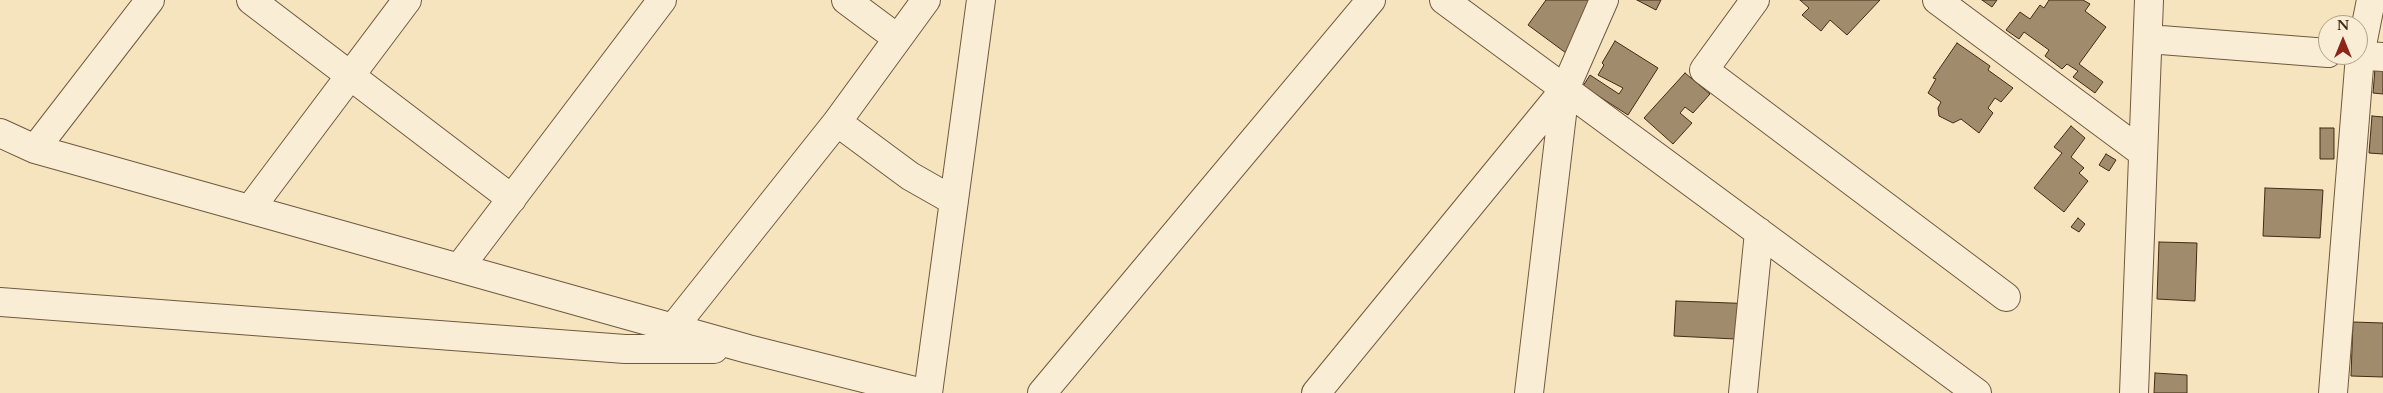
<!DOCTYPE html>
<html>
<head>
<meta charset="utf-8">
<style>
  body { margin:0 }
  #map { position:relative; width:2383px; height:393px; overflow:hidden; background:#f6e4be; font-family:Cardo,serif }
  canvas { display:block }
  .north { position:absolute; left:2318px; top:15px; width:50px; height:50px; box-sizing:border-box; background:#f9edd5; border:1px solid #b09f88; border-radius:50%; rotate:0deg; font-size:14px; font-weight:700; line-height:20px; text-align:center; color:#432b15 }
  .north::after { content:''; display:block; margin:auto; width:18px; height:22px; background:#8f2418; clip-path:polygon(50% 0,100% 100%,50% 72%,0 100%) }
</style>
</head>
<body>
<div id="map">
<canvas width="2383" height="393"></canvas>
<div class="north">N</div>
</div>
<script>
const context = document.querySelector('canvas').getContext('2d');
context.lineJoin = 'round';
function fill(path, color) { context.fillStyle = color; context.fill(path, 'evenodd'); }
const toPath = rows => new Path2D(rows.map(r => 'M' + r).join(''));
function strokePath(path, color, width, dash) { context.strokeStyle = color; context.lineWidth = width; context.lineCap = dash ? 'butt' : 'round'; context.setLineDash(dash || []); context.stroke(path); }
const building = toPath([
  [1546,0,1589,0,1566,53,1528,25,1546,0],
  [1637,0,1661,0,1656,10,1637,0],
  [1800,0,1880,0,1847,35,1830,20,1821,31,1802,15,1809,8,1800,0],
  [1982,0,1997,0,1992,7,1982,0],
  [2049,0,2083,0,2090,4,2085,11,2106,27,2079,64,2103,82,2095,93,2073,77,2078,71,2067,64,2062,69,2045,56,2049,50,2024,32,2019,39,2006,30,2020,12,2030,19,2040,5,2044,8,2049,0],
  [1615,41,1658,68,1628,115,1583,86,1590,75,1619,94,1623,88,1598,75,1604,65,1602,63,1615,41],
  [1957,43,1990,66,1988,70,2013,88,2001,102,1995,98,1988,108,1993,113,1979,133,1961,119,1953,123,1939,116,1938,108,1941,102,1928,93,1936,79,1933,78,1957,43],
  [2375,69,2383,69,2383,94,2373,93,2375,69],
  [1685,73,1710,94,1693,113,1685,107,1680,113,1692,123,1673,144,1644,118,1685,73],
  [2372,116,2383,117,2383,154,2369,153,2372,116],
  [2071,126,2085,138,2071,157,2084,168,2079,173,2088,181,2064,212,2034,188,2062,153,2054,147,2071,126],
  [2320,128,2334,128,2334,159,2320,159,2320,128],
  [2106,154,2116,160,2109,171,2099,165,2106,154],
  [2265,188,2323,190,2320,238,2263,236,2265,188],
  [2078,218,2085,224,2079,232,2071,227,2078,218],
  [2159,242,2197,243,2195,301,2157,299,2159,242],
  [1676,301,1758,304,1756,340,1674,336,1676,301],
  [2353,322,2383,323,2383,377,2351,376,2353,322],
  [2155,373,2187,375,2187,393,2154,393,2155,373]
]);
fill(building, '#a08b6d');
strokePath(building, '#432b15', 1);
const minor = toPath([
  [251,0,512,199],
  [846,0,897,38],
  [1444,0,1977,393],
  [1755,0,1704,70,2006,297],
  [1937,0,2143,153],
  [2148,39,2328,53],
  [2355,55,2383,57],
  [837,122,910,176,954,201],
  [0,133,35,149,748,349,923,393],
  [35,149,150,0],
  [250,209,407,0],
  [459,268,662,0],
  [0,302,625,349,714,349],
  [673,328,837,122,926,0],
  [928,393,981,0],
  [1042,393,1371,0],
  [1316,393,1565,89,1604,0],
  [1529,393,1565,89],
  [1743,393,1759,232],
  [2134,393,2149,0],
  [2333,393,2360,55,2371,0]
]);
strokePath(minor, '#70593f', 30);
strokePath(minor, '#f9edd5', 28);
</script>
</body>
</html>
